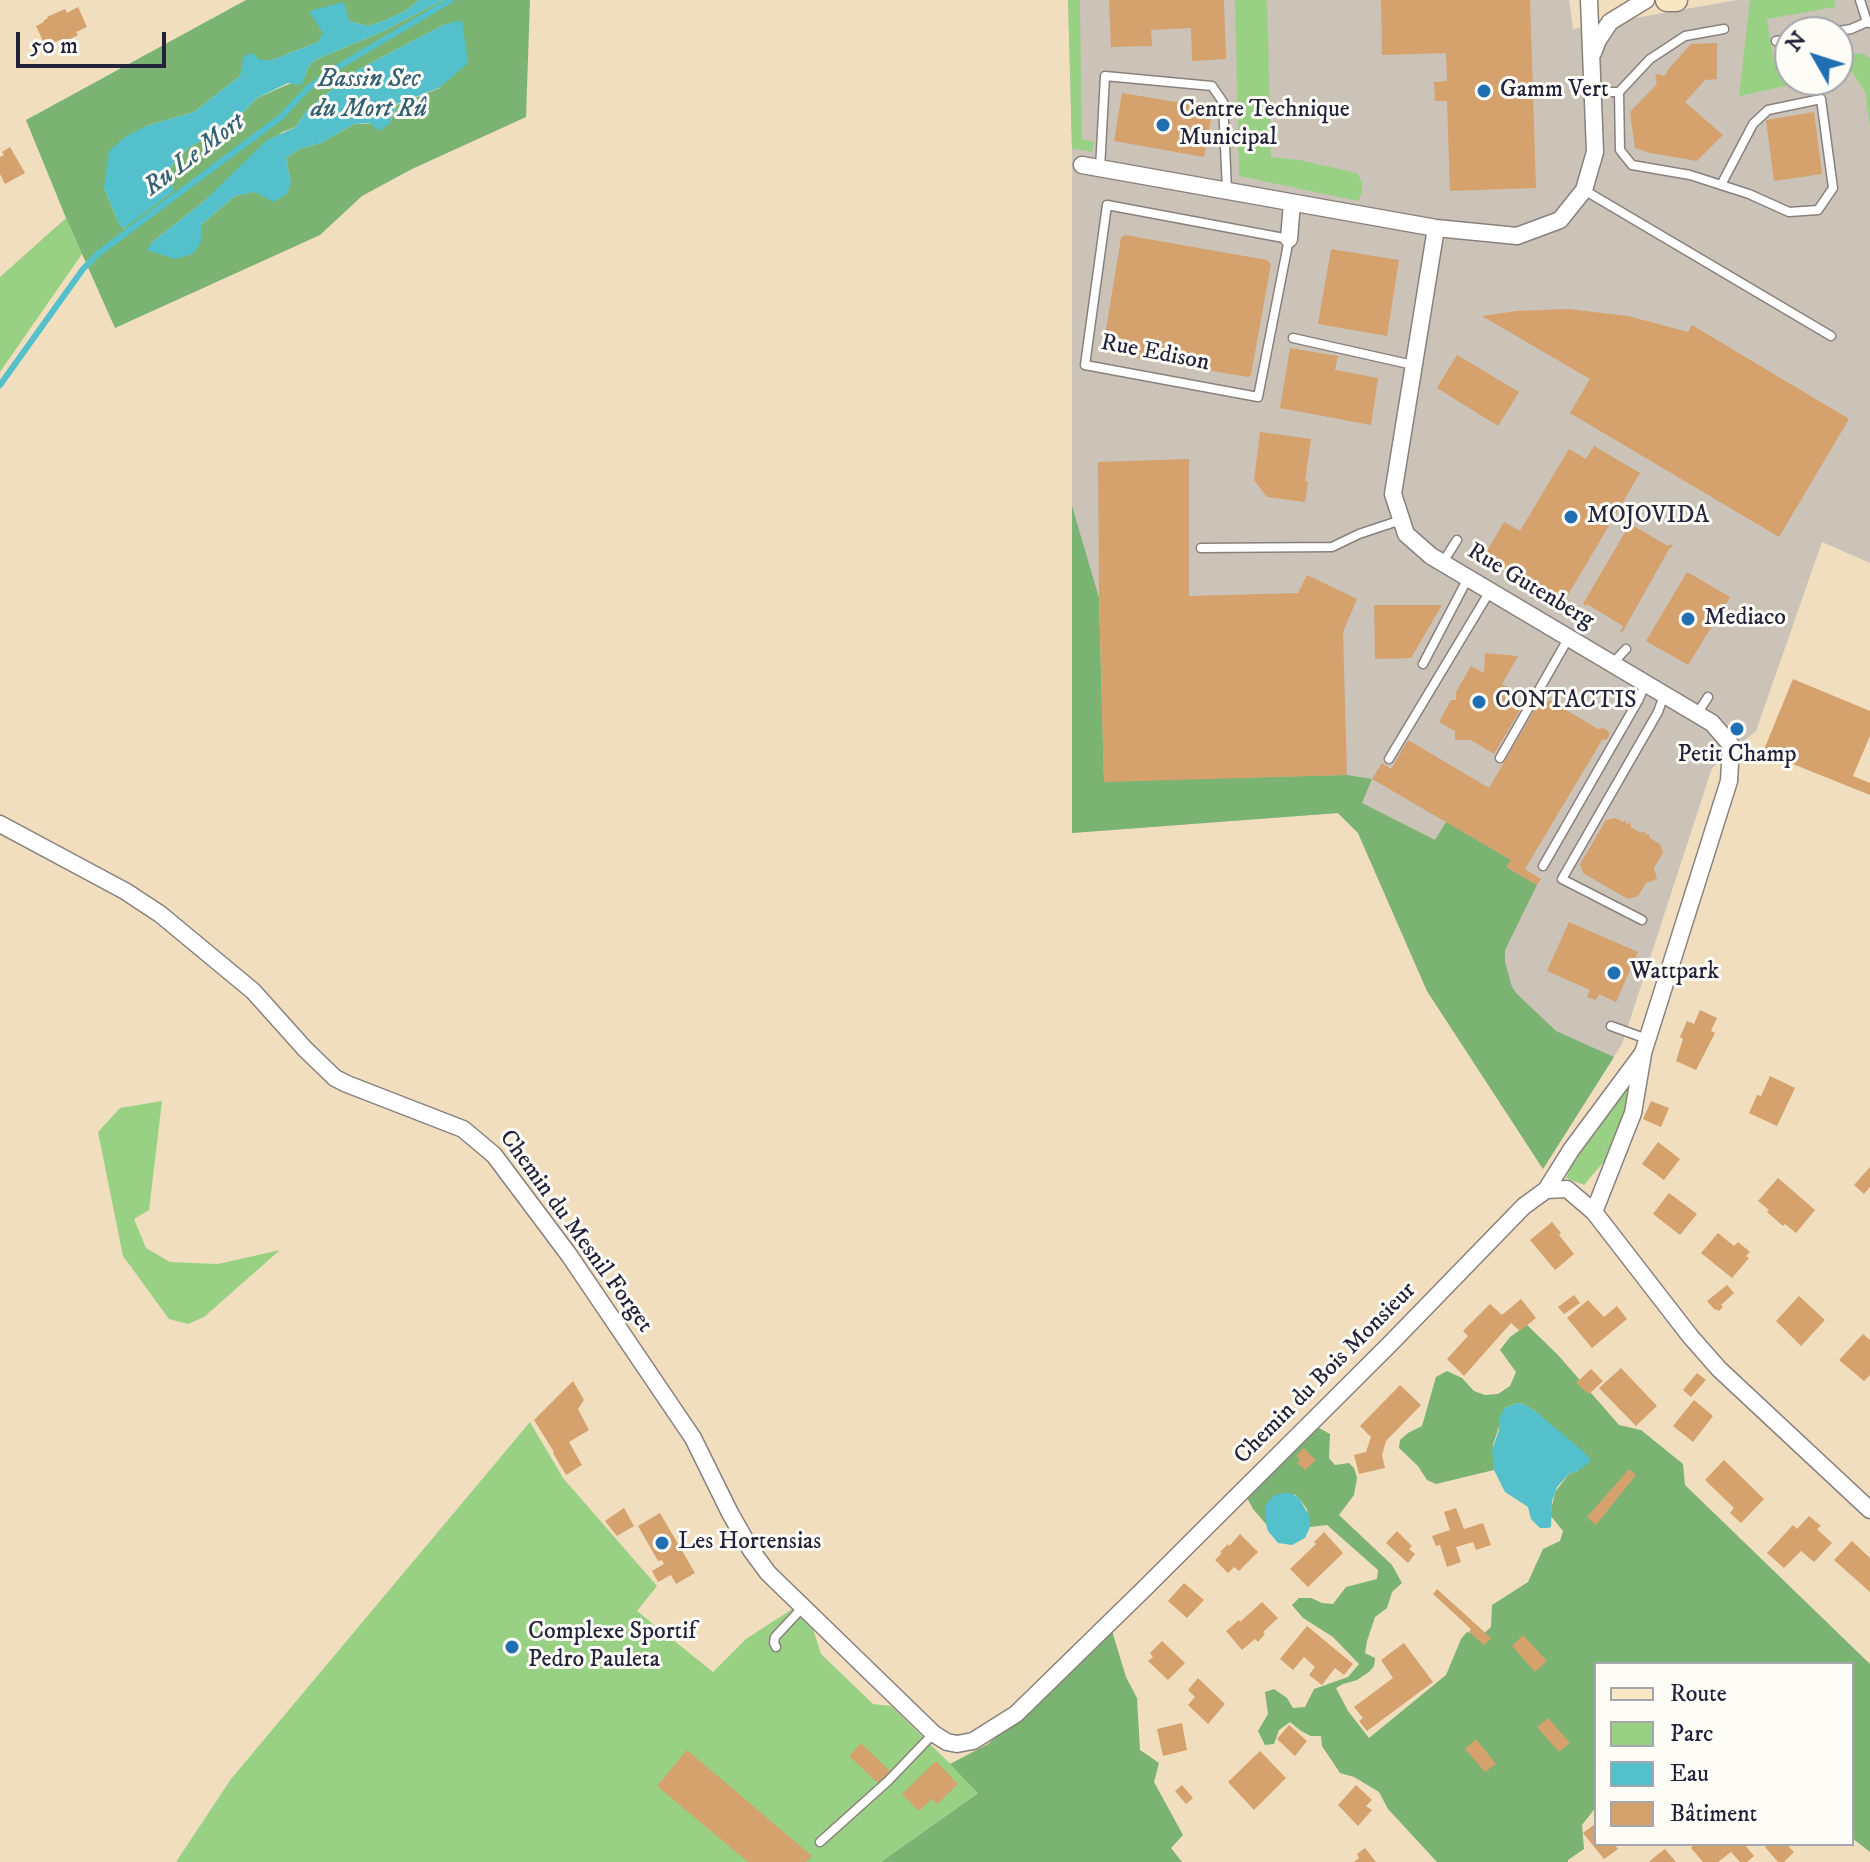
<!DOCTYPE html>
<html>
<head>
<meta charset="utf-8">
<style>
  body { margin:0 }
  #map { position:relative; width:1870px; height:1862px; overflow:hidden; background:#f0debf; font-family:"IM FELL DW Pica",serif }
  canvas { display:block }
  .legend { position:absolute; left:1594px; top:1662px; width:260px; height:184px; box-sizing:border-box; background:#fdfcf7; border:2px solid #a5a5ac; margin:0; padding:10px 14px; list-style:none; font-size:24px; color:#22223b }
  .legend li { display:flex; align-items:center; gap:16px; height:40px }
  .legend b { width:40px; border:2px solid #a5a5ac }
  .north { position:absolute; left:1774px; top:16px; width:80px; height:80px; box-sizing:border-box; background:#fdfcf7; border:2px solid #a5a5ac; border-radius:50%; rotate:309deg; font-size:22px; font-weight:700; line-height:32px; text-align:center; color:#22223b }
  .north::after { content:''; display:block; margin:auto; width:28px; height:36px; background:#1f6fb2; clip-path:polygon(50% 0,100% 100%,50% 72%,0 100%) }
  .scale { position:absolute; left:16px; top:32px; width:150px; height:36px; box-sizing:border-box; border:4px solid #22223b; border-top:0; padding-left:10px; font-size:24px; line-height:28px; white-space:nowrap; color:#22223b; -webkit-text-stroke:6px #fdfcf7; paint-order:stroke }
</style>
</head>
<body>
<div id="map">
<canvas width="1870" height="1862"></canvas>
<ul class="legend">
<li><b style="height:10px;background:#f9e7c3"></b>Route</li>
<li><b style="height:22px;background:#98d184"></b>Parc</li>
<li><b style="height:22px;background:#53c0cb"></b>Eau</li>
<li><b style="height:22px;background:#d5a16c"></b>Bâtiment</li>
</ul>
<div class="north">N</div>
<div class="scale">50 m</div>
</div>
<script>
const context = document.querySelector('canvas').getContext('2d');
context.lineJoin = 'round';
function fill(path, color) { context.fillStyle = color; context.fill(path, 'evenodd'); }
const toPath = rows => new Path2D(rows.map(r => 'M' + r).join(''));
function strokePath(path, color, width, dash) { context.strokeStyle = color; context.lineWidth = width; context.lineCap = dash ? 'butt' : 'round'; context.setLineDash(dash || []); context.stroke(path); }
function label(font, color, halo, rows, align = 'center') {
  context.font = font + ' "IM FELL DW Pica",serif'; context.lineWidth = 6; context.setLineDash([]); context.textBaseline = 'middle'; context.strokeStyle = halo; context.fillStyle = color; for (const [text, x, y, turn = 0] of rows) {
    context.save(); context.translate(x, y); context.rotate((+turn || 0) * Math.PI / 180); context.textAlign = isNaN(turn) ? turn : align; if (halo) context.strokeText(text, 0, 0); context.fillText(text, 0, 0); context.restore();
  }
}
fill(toPath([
  [1068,0,1569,0,1573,29,1737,0,1870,0,1870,563,1822,542,1756,731,1712,768,1622,1044,1543,1169,1427,991,1358,833,1338,813,1072,833,1072,148],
  [1790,32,1838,32,1838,80,1790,80]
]), '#cbc3b8');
fill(toPath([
  [1068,0,1080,0,1082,139,1094,142,1092,152,1072,148],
  [1235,0,1267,0,1271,157,1299,160,1357,173,1362,182,1362,192,1358,201,1239,176],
  [1750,0,1835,0,1835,7,1767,19,1774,63,1790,62,1790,80,1813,80,1739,96],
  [1861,53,1870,58,1870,127,1865,92,1852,72,1838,75,1838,56],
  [66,218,82,254,0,372,0,277],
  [1626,1083,1632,1085,1625,1116,1607,1158,1584,1185,1566,1178,1575,1157],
  [162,1101,149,1210,134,1219,146,1248,170,1262,218,1264,280,1250,204,1317,188,1324,169,1319,123,1256,98,1132,120,1108],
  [530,1422,563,1478,657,1586,637,1611,713,1672,746,1639,794,1608,813,1629,821,1654,873,1704,891,1706,979,1792,881,1862,176,1862,231,1779]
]), '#98d184');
fill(toPath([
  [246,0,419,0,407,10,386,20,368,26,310,11,324,33,318,42,272,60,261,60,243,66,240,76,194,112,146,126,104,188,119,224,124,229,169,176,172,165,188,148,229,126,257,98,305,77,307,68,315,60,384,31,443,0,530,0,526,117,412,169,362,196,320,235,115,328,66,218,26,120],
  [462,21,440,88,397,105,390,123,354,124,321,143,300,149,286,158,291,184,235,196,202,224,151,243,203,202,282,132,296,127,306,111,352,73,443,25],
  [1072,506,1099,598,1104,781,1347,775,1372,779,1362,803,1435,840,1446,822,1511,860,1507,867,1537,885,1505,950,1505,962,1512,987,1517,994,1556,1031,1614,1057,1543,1169,1427,991,1358,833,1338,813,1072,833],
  [1527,1325,1558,1355,1619,1425,1641,1430,1683,1464,1685,1485,1870,1664,1870,1852,1852,1838,1852,1664,1596,1664,1596,1807,1582,1825,1584,1849,1568,1860,1568,1862,1437,1862,1388,1809,1379,1792,1354,1777,1340,1773,1322,1746,1321,1736,1311,1736,1301,1731,1290,1722,1279,1730,1274,1744,1265,1745,1258,1731,1268,1714,1265,1692,1274,1689,1287,1698,1293,1708,1305,1707,1314,1689,1348,1677,1359,1664,1333,1637,1303,1618,1292,1605,1299,1598,1311,1598,1322,1603,1333,1604,1346,1587,1377,1579,1378,1570,1327,1525,1310,1527,1307,1509,1296,1495,1282,1493,1266,1505,1266,1524,1253,1509,1246,1496,1312,1431,1319,1428,1330,1434,1329,1458,1335,1465,1349,1463,1354,1468,1357,1478,1354,1495,1339,1515,1392,1565,1402,1583,1392,1592,1387,1608,1375,1617,1367,1641,1365,1653,1375,1658,1374,1666,1369,1672,1357,1680,1343,1684,1336,1688,1348,1711,1369,1738,1446,1675,1461,1639,1467,1632,1481,1636,1491,1627,1492,1605,1528,1582,1543,1549,1560,1541,1563,1531,1550,1515,1555,1492,1569,1474,1578,1471,1554,1428,1535,1411,1524,1404,1517,1403,1505,1408,1493,1445,1494,1470,1436,1484,1427,1480,1418,1466,1399,1448,1400,1440,1408,1433,1422,1426,1436,1377,1447,1371,1462,1378,1474,1391,1485,1395,1498,1394,1510,1386,1516,1372,1500,1350,1510,1337],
  [1112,1631,1126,1677,1137,1698,1140,1750,1159,1763,1154,1782,1183,1835,1171,1848,1182,1862,881,1862,978,1793,950,1764,988,1744,1092,1651]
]), '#7ab372');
fill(toPath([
  [419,0,443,0,384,31,315,60,307,68,305,77,301,85,288,83,257,98,229,126,188,148,172,165,169,176,174,191,123,229,119,224,104,188,109,151,125,137,146,126,194,112,240,76,244,56,252,53,261,60,272,60,318,42,323,33,309,11,344,2,349,21,368,26,386,20,407,10],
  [462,20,468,63,439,88,397,104,390,123,380,131,369,123,354,124,321,143,300,149,286,158,291,184,287,194,273,202,255,192,235,196,202,224,201,242,193,254,175,259,147,250,151,243,203,202,267,140,296,127,306,111,352,73,443,25],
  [1517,1403,1524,1404,1535,1411,1584,1452,1591,1461,1578,1471,1569,1474,1557,1487,1552,1501,1551,1527,1548,1528,1540,1528,1531,1519,1528,1507,1505,1492,1494,1470,1492,1450,1499,1430,1499,1418,1505,1408],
  [1282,1493,1290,1493,1298,1497,1309,1515,1310,1527,1305,1538,1292,1545,1278,1543,1268,1531,1266,1524,1266,1505,1273,1496]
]), '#53c0cb');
strokePath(toPath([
  [0,385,83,269,99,253,281,117,308,88,343,64,451,0]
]), '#53c0cb', 6);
fill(toPath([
  [1109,0,1224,0,1226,59,1192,61,1191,28,1151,30,1152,46,1111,47],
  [1381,0,1530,0,1536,188,1450,191,1447,101,1435,101,1434,82,1447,81,1446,53,1382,55],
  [78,7,87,27,76,32,78,35,62,43,60,40,46,47,36,26,44,22,43,21,48,18,47,17,65,9,67,13],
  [1717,43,1717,79,1705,80,1685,102,1723,135,1697,161,1650,153,1635,148,1630,112,1657,84,1655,76,1658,74,1664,76,1667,73,1667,71,1691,44],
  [1122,93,1213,108,1204,157,1114,141],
  [1814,112,1822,174,1774,181,1766,120],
  [10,147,25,173,5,184,0,174,0,157,4,155,2,152],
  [1125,235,1267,260,1271,264,1251,375,1248,377,1106,353,1103,348,1121,238],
  [1331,249,1399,260,1387,336,1318,324],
  [1568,309,1628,316,1688,332,1692,325,1849,419,1779,537,1570,413,1590,379,1482,316,1517,311],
  [1290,348,1338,356,1335,370,1378,378,1371,425,1280,408],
  [1457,355,1519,392,1498,426,1437,388],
  [1260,432,1311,439,1305,481,1308,482,1305,502,1267,497,1254,480],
  [1594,446,1640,473,1565,600,1552,592,1550,595,1484,556,1504,522,1520,531,1569,449,1586,459],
  [1189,459,1189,596,1298,593,1307,575,1357,599,1343,632,1347,775,1104,782,1099,598,1098,462],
  [1631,522,1635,523,1634,526,1668,546,1670,544,1673,546,1669,549,1622,633,1620,632,1623,626,1587,604,1586,606,1583,604],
  [1687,572,1730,597,1688,665,1646,641],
  [1374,605,1442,605,1411,658,1375,659],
  [1485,653,1518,656,1502,684,1514,691,1507,704,1523,705,1494,754,1471,740,1455,740,1455,731,1439,722,1451,700,1456,700,1456,692,1471,666,1484,673],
  [1793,679,1870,711,1870,736,1853,776,1870,783,1870,795,1763,752],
  [1541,699,1548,702,1549,700,1598,729,1604,728,1609,732,1609,735,1607,739,1602,740,1525,869,1541,879,1537,885,1506,867,1511,860,1372,779,1382,763,1391,769,1408,740,1489,788],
  [1615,818,1623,822,1626,820,1626,824,1630,823,1631,827,1641,833,1645,831,1645,835,1649,834,1650,838,1660,844,1663,853,1654,868,1657,879,1646,883,1638,896,1628,899,1583,873,1580,864,1606,820],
  [1569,922,1638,952,1616,1002,1599,994,1596,1000,1587,997,1590,990,1547,971],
  [1700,1010,1717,1018,1711,1031,1715,1033,1696,1070,1676,1061,1683,1039,1680,1037,1687,1021,1694,1024],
  [1770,1076,1795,1088,1777,1126,1749,1113,1757,1095,1761,1096],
  [1651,1101,1669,1108,1661,1127,1643,1119],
  [1658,1142,1680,1159,1664,1180,1642,1164],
  [1870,1167,1870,1187,1864,1194,1854,1185],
  [1778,1178,1815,1210,1796,1233,1785,1224,1783,1226,1767,1212,1769,1210,1758,1201],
  [1669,1193,1697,1214,1680,1235,1653,1214],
  [1552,1222,1561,1233,1559,1235,1574,1254,1555,1270,1530,1240],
  [1718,1233,1734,1246,1738,1242,1750,1252,1746,1256,1749,1258,1732,1278,1701,1253],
  [1727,1285,1734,1293,1721,1305,1723,1307,1719,1311,1716,1309,1715,1310,1707,1301],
  [1574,1295,1580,1303,1564,1314,1558,1307],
  [1799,1296,1825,1320,1801,1346,1776,1321],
  [1521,1299,1536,1318,1521,1330,1520,1331,1511,1323,1464,1376,1447,1359,1468,1336,1463,1331,1490,1304,1502,1315],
  [1588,1300,1604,1317,1617,1306,1627,1319,1592,1348,1567,1318],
  [1863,1334,1870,1340,1870,1375,1864,1381,1839,1360],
  [1621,1368,1657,1406,1636,1426,1599,1388],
  [1591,1369,1603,1381,1589,1394,1576,1383],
  [1697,1373,1706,1380,1691,1397,1683,1390],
  [573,1381,584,1400,578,1409,589,1430,569,1442,582,1465,566,1475,553,1453,554,1452,534,1420],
  [1400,1385,1421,1405,1386,1441,1382,1455,1385,1468,1359,1474,1354,1455,1366,1452,1371,1437,1360,1426],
  [1694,1400,1713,1416,1693,1442,1673,1426],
  [1304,1448,1316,1460,1305,1470,1297,1463,1300,1460,1296,1456],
  [1724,1460,1764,1499,1741,1523,1730,1513,1734,1508,1705,1480],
  [1629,1469,1636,1475,1596,1525,1587,1517],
  [624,1508,634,1526,617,1536,605,1521],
  [1456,1508,1464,1529,1483,1523,1491,1545,1476,1550,1473,1542,1456,1547,1461,1562,1447,1567,1440,1545,1436,1546,1432,1536,1450,1530,1444,1512],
  [660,1513,695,1573,676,1584,671,1575,658,1582,652,1571,664,1564,662,1560,658,1561,638,1526],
  [1809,1516,1821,1526,1817,1529,1832,1543,1814,1562,1801,1551,1784,1568,1767,1553,1793,1525,1797,1529],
  [1397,1531,1412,1546,1409,1549,1415,1554,1408,1563,1386,1543],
  [1324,1532,1343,1553,1308,1587,1290,1569,1316,1544,1314,1542],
  [1240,1534,1258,1552,1239,1571,1234,1567,1228,1573,1215,1560,1222,1553,1220,1552,1228,1544,1229,1546,1232,1543],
  [1852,1541,1870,1558,1870,1592,1834,1560],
  [1184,1583,1204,1600,1187,1618,1168,1601],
  [1437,1589,1491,1638,1484,1645,1469,1632,1471,1629,1433,1594],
  [1262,1602,1278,1618,1263,1632,1265,1634,1258,1642,1255,1639,1242,1650,1226,1631,1239,1620,1240,1622],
  [1307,1626,1353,1664,1344,1675,1335,1668,1322,1685,1309,1675,1315,1667,1304,1657,1293,1670,1280,1659],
  [1523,1635,1547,1661,1535,1672,1512,1646],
  [1162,1641,1185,1663,1168,1680,1148,1661,1153,1657,1150,1653],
  [1404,1643,1433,1682,1367,1731,1359,1721,1363,1718,1354,1707,1393,1678,1381,1660],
  [1198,1678,1225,1704,1208,1724,1188,1705,1195,1697,1188,1690],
  [1548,1718,1570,1743,1559,1752,1537,1727],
  [1182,1723,1187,1750,1163,1756,1157,1729],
  [1289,1725,1307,1741,1295,1756,1277,1739],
  [1476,1739,1496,1764,1485,1772,1465,1749],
  [861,1743,890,1771,878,1783,849,1756],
  [687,1750,812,1856,806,1862,748,1862,657,1786],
  [1260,1751,1286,1778,1254,1810,1228,1782],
  [936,1761,958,1784,937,1804,932,1799,919,1811,902,1794],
  [1182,1785,1193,1798,1186,1804,1175,1791],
  [1356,1785,1372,1800,1366,1806,1372,1810,1358,1826,1338,1805],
  [1596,1823,1596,1844,1614,1844,1618,1849,1604,1859,1583,1833],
  [1695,1844,1744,1844,1754,1856,1747,1862,1740,1862,1731,1852,1718,1862,1703,1862,1691,1848],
  [1768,1844,1786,1844,1794,1852,1784,1862,1778,1862,1765,1847],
  [1365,1848,1376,1862,1354,1862,1359,1858,1357,1854],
  [1665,1849,1676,1862,1649,1862,1657,1855]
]), '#d5a16c');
const lane = toPath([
  [1860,0,1867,22,1869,23],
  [1833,32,1851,29,1867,22],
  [1776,41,1790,39],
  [1593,92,1619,92,1620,150,1632,165,1690,175,1749,194,1789,212,1818,210,1833,188,1821,99,1768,110,1753,124,1721,185],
  [1619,92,1650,59,1685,36,1724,29],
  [1100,169,1105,76,1212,86,1223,102,1227,190],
  [1584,190,1831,336],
  [1107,205,1289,239,1258,397,1085,365,1107,205],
  [1293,338,1413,365],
  [1201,548,1332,547,1359,534,1401,520],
  [1443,562,1457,540],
  [1613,663,1626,649],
  [1423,664,1468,578],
  [1697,714,1708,697],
  [1500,758,1568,639],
  [1389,759,1490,591],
  [1543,866,1639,699,1645,684],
  [1642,920,1562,879,1658,712,1664,695],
  [1611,1026,1647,1039],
  [776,1647,774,1643,775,1637,803,1607],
  [820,1842,888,1781,933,1734]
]);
const street = toPath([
  [1593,53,1598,40,1610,22,1646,0],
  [1082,165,1436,228,1517,236,1560,220,1584,190,1595,152,1589,0],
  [1436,228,1393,494,1406,534,1431,556,1712,723,1731,745,1729,781,1643,1053,1571,1150,1546,1190],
  [1289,239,1292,203],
  [0,824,125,891,160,914,253,991,305,1049,335,1078,347,1084,463,1129,494,1155,569,1255,693,1438,730,1513,751,1550,768,1573,934,1734,947,1742,957,1744,973,1741,1016,1714,1144,1589,1389,1345,1524,1206,1546,1190,1567,1189,1594,1212,1690,1336,1719,1369,1870,1510],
  [1594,1212,1633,1113,1643,1054]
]);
const secondary = toPath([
  [1667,0,1676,0]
]);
strokePath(lane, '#89807d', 11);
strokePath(street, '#89807d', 19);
strokePath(secondary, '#89807d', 25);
strokePath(lane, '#fff', 8);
strokePath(street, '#fff', 16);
strokePath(secondary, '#f9e7c3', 22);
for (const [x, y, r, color] of [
  [1484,91,8,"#1f6fb2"],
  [1163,125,8,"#1f6fb2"],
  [1571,517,8,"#1f6fb2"],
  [1688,619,8,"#1f6fb2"],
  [1479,702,8,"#1f6fb2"],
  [1737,729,8,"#1f6fb2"],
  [1614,973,8,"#1f6fb2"],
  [662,1543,8,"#1f6fb2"],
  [512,1647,8,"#1f6fb2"]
]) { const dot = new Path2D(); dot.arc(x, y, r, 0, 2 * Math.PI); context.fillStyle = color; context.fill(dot); strokePath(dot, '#fdfcf7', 3); }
label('24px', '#22223b', '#fdfcf7', [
  ["Gamm Vert",1500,91],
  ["Centre Technique",1179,111],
  ["Municipal",1179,139],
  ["MOJOVIDA",1587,517],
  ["Mediaco",1704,619],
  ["CONTACTIS",1495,702],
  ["Petit Champ",1737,756,"center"],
  ["Wattpark",1630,973],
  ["Les Hortensias",678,1543],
  ["Complexe Sportif",528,1633],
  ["Pedro Pauleta",528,1661]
], 'left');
label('24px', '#22223b', '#fdfcf7', [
  ["Rue Edison",1155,354,11],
  ["Rue Gutenberg",1530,587,31],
  ["Chemin du Mesnil Forget",575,1232,54],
  ["Chemin du Bois Monsieur",1326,1374,-45]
]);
label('italic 26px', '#366175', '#fdfcf7', [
  ["Bassin Sec",369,81],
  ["du Mort Rû",369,111],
  ["Ru Le Mort",195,156,-37]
]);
</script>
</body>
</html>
